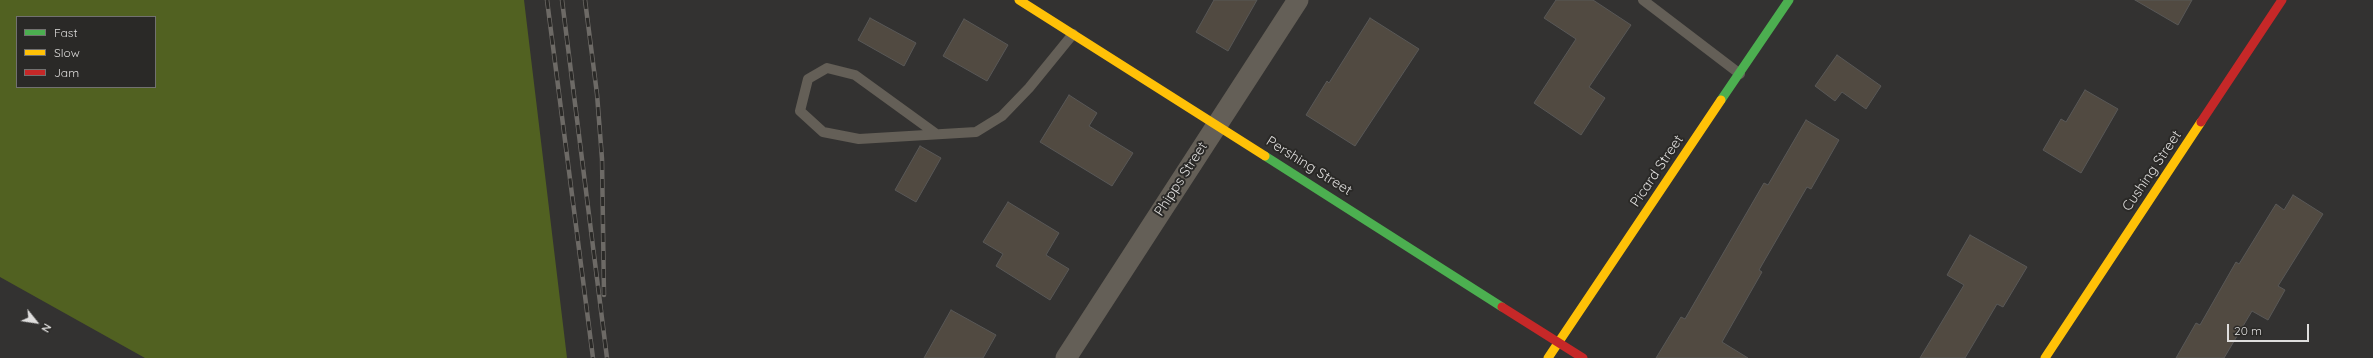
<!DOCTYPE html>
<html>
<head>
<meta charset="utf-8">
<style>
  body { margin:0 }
  #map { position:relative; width:2373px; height:358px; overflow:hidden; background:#333231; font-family:Quicksand,sans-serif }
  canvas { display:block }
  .legend { position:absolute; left:16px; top:16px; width:140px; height:72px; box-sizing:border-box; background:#2a2927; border:1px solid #727170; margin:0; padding:5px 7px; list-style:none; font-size:12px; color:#dfdedd }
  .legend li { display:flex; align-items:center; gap:8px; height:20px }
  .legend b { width:20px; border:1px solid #727170 }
  .north { position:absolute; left:16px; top:302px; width:40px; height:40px; -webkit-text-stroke:3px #2a2927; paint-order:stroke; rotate:120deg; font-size:11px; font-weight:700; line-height:16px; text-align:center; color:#dfdedd }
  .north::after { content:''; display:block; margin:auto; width:14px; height:18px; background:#dfdedd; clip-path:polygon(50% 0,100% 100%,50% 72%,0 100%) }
  .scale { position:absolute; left:2227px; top:324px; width:82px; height:18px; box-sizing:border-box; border:2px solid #dfdedd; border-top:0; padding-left:5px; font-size:12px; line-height:14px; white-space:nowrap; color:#dfdedd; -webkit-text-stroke:3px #2a2927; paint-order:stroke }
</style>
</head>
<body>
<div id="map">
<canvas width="2373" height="358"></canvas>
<ul class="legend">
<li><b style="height:5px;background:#4caf50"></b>Fast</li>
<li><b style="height:5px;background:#ffc107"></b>Slow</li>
<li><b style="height:5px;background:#c62828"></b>Jam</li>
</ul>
<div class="north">N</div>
<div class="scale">20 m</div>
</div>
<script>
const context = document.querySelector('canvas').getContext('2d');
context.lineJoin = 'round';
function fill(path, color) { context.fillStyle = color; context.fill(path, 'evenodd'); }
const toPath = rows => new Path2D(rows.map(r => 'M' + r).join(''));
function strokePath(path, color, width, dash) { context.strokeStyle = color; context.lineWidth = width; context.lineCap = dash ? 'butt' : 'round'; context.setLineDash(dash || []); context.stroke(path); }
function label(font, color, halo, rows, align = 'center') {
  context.font = font + ' Quicksand,sans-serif'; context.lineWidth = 4; context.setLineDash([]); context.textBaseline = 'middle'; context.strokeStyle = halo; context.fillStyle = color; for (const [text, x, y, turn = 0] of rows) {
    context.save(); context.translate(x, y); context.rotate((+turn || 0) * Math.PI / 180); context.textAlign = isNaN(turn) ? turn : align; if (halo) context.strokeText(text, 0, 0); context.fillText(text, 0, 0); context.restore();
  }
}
fill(toPath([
  [0,0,524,0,567,358,145,358,0,277],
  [17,17,155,17,155,87,17,87]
]), '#516121');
const building = toPath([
  [1214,0,1257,0,1228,51,1196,32,1214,0],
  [1556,0,1593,0,1631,25,1589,87,1605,98,1581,135,1534,103,1576,39,1544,18,1556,0],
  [2135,0,2192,0,2178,25,2135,0],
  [870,18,916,43,904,66,858,40,870,18],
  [1370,18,1419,49,1355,146,1306,115,1327,81,1329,83,1370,18],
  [964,19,1008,45,987,81,943,56,964,19],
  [1837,55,1881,86,1866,109,1842,92,1835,101,1815,86,1837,55],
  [2085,90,2118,109,2081,173,2043,150,2061,119,2066,122,2085,90],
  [1069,95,1097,113,1089,126,1133,153,1112,186,1040,142,1069,95],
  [1806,120,1839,140,1811,189,1807,187,1759,270,1762,272,1722,342,1748,358,1656,358,1681,317,1685,319,1764,183,1768,185,1806,120],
  [920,146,941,158,916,202,895,190,920,146],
  [2293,195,2323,214,2278,286,2285,290,2268,320,2252,311,2224,358,2176,358,2196,323,2200,325,2236,262,2239,264,2276,204,2284,210,2293,195],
  [1008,202,1059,233,1046,255,1069,269,1050,300,996,266,1003,254,983,242,1008,202],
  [1970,235,2027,267,2003,307,1997,304,1965,358,1920,358,1964,285,1947,275,1970,235],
  [951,310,996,335,983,358,924,358,951,310]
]);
fill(building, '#514a41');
strokePath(building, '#595857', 1);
strokePath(toPath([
  [1643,0,1740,74],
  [935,133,855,75,827,68,808,79,800,111,823,132,859,139,976,132,1002,116,1029,88,1073,34]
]), '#645f57', 10);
strokePath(toPath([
  [1066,358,1298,0]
]), '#645f57', 21);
strokePath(toPath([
  [1721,100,1789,0],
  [1265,156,1502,307]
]), '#4caf50', 9);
strokePath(toPath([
  [1019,0,1265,156],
  [1548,358,1721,100],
  [2045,358,2201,122]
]), '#ffc107', 9);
strokePath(toPath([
  [2201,122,2282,0],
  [1502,307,1583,358]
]), '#c62828', 9);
const rail = toPath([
  [547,0,593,358],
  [562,0,607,358],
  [585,0,597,94,602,159,604,295]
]);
strokePath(rail, '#6d6a66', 4.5);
strokePath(rail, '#2a2927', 3, [9]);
label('14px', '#dfdedd', '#2a2927', [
  ["Pershing Street",1309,166,32],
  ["Picard Street",1657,171,-56],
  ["Cushing Street",2152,171,-56],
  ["Phipps Street",1181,179,-57]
]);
</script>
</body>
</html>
